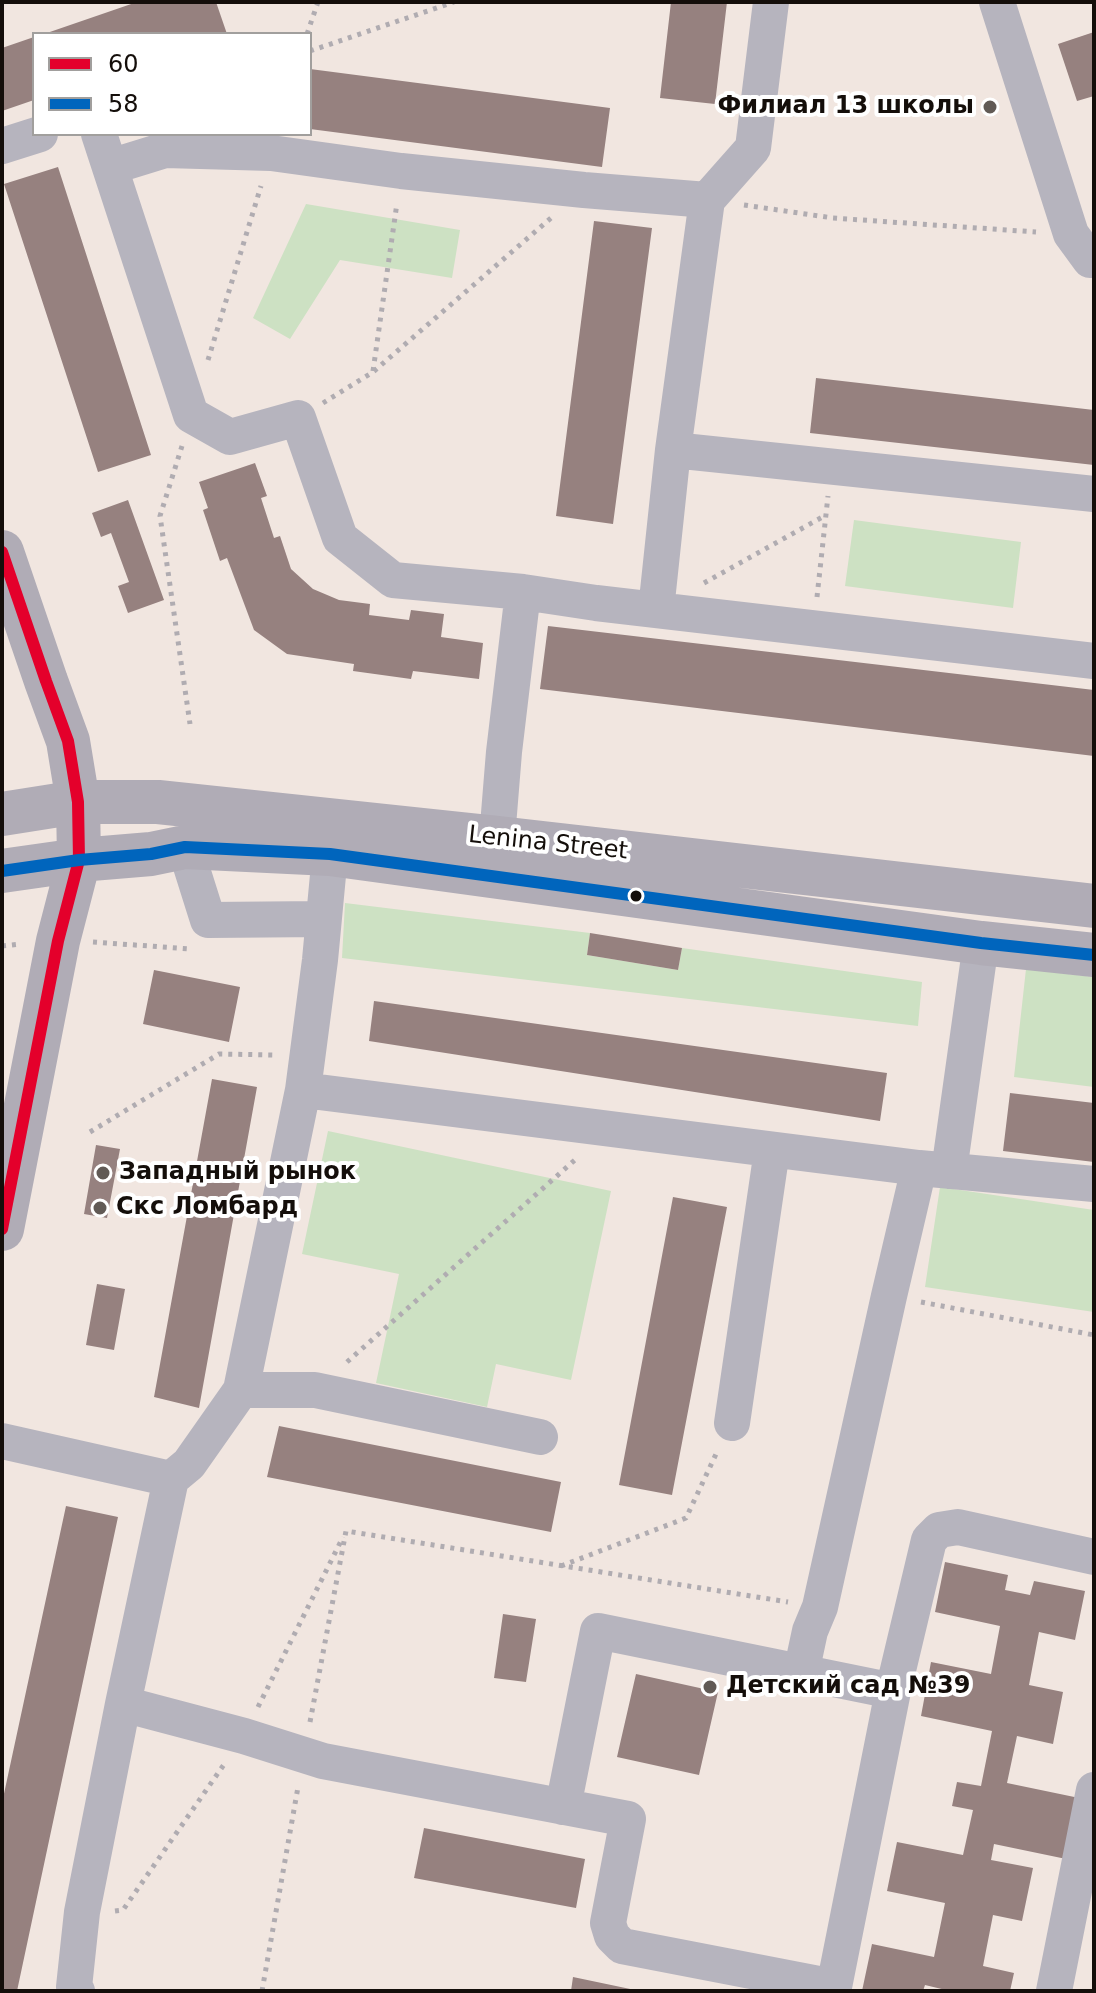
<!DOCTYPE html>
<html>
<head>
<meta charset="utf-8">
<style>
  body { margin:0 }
  #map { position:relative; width:1096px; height:1993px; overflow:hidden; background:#f1e6e0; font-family:"DejaVu Sans",sans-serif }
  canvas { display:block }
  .frame { position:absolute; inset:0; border:4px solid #140e0a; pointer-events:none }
  .legend { position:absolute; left:32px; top:32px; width:280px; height:104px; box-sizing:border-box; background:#fff; border:2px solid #a19f9d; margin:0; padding:10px 14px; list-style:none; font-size:24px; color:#140e0a }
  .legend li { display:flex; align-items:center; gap:16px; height:40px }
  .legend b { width:40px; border:2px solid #a19f9d }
</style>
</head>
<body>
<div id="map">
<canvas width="1096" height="1993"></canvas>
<div class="frame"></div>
<ul class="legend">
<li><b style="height:10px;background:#e4002b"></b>60</li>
<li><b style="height:10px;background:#0065bd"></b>58</li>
</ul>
</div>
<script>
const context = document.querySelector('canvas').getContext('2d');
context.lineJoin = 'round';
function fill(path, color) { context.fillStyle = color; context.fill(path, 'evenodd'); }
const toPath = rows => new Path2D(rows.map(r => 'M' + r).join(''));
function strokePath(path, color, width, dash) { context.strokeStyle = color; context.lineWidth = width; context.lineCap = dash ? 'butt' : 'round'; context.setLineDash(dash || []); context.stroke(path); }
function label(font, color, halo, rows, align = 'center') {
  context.font = font + ' "DejaVu Sans",sans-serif'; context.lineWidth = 8; context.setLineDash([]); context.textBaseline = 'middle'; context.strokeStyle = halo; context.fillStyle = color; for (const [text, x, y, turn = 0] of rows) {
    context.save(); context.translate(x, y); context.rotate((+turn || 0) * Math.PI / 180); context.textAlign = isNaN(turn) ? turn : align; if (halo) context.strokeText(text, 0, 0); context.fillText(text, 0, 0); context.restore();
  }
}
fill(toPath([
  [306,204,460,230,452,278,340,260,290,339,253,318],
  [854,520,1021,542,1013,608,845,586],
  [345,903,590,933,587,955,678,970,682,948,922,982,918,1026,342,958],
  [1026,969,1094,977,1094,1087,1014,1077],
  [328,1131,611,1191,571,1380,496,1364,487,1407,376,1383,399,1274,302,1254],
  [940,1187,1094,1210,1094,1312,925,1287]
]), '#cde1c3');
fill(toPath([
  [137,2,216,2,227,34,44,34],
  [671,2,727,2,715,104,660,98],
  [1094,32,1094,96,1077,101,1058,44],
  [34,37,34,100,2,111,2,48],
  [310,69,610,108,602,167,310,129],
  [58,167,151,455,98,472,4,184],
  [594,221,652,228,613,524,556,516],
  [816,378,1094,410,1094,465,810,433],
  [255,463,267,496,261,498,274,538,280,536,291,569,313,589,339,600,370,604,369,615,409,620,411,610,444,614,441,637,483,643,479,679,413,671,411,679,353,671,354,664,287,654,254,630,227,558,220,561,203,510,208,508,199,482],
  [128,500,164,600,128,613,118,586,129,582,111,533,101,537,92,513],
  [548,626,1094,690,1094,756,540,689],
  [590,933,682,948,678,970,587,955],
  [154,970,240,987,229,1042,143,1024],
  [374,1001,887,1073,880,1121,369,1041],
  [212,1079,257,1087,199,1408,154,1397],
  [1010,1093,1094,1103,1094,1162,1003,1151],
  [96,1145,120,1149,107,1218,84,1214],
  [673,1197,727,1207,672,1495,619,1485],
  [97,1284,125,1289,114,1350,86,1345],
  [279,1426,561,1482,551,1532,267,1477],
  [66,1506,118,1517,17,1991,2,1991,2,1803],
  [945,1562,1008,1575,1005,1590,1030,1595,1034,1581,1085,1591,1075,1640,1039,1632,1029,1685,1063,1692,1053,1744,1017,1736,1007,1783,1084,1799,1071,1860,994,1844,991,1860,1033,1868,1022,1921,993,1915,983,1966,1014,1973,1010,1991,950,1991,925,1985,923,1991,862,1991,872,1944,934,1957,945,1903,887,1891,897,1842,963,1855,973,1810,952,1806,957,1782,981,1786,992,1731,921,1716,931,1662,991,1674,1000,1626,935,1612],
  [503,1614,536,1619,526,1682,494,1678],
  [636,1674,718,1692,699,1775,617,1757],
  [424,1828,585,1859,576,1908,414,1878],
  [573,1977,635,1990,635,1991,571,1991]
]), '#96817f');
strokePath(toPath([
  [307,34,318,2],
  [310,51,454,2],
  [744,205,833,218,1036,232],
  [208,360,261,186],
  [373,371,397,203],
  [323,403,373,372,551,218],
  [182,446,160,516,190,724],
  [704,583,826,515],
  [817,597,828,496],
  [93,942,191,949],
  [2,946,20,944],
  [90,1132,219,1054,275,1055],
  [921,1302,1094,1335],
  [347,1362,576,1159],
  [561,1566,686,1518,717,1452],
  [258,1707,343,1537],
  [310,1722,346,1531,788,1602],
  [115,1911,123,1910,225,1763],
  [262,1991,298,1787]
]), '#b0acb1', 5, [4, 6]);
strokePath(toPath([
  [997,2,1071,234,1090,260,1094,260],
  [99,134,191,415,230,437,298,418,340,538,393,580,523,592,504,752,497,838],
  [2,146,40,134],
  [110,167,165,150,271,153,401,171,584,190,707,200],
  [673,450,1094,494],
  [523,592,596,603,1094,661],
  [656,610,673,450,707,200,753,148,771,2],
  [185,847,208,920,323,919],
  [303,1090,919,1168,1094,1184],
  [949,1171,981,943],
  [241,1390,315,1390,540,1437],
  [732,1423,772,1150],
  [2,1441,171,1479,189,1464,241,1390,303,1090,320,960,330,854],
  [801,1673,810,1631,820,1607,889,1296,919,1168],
  [893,1691,929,1540,939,1530,958,1527,1094,1557],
  [123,1704,244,1736,323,1761,628,1819,608,1923,612,1936,622,1946,834,1987,833,1991],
  [563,1807,598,1631,893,1691,834,1987],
  [77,1991,74,1987,82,1912,123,1704,171,1479],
  [1054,1991,1094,1790]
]), '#b6b4be', 36);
strokePath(toPath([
  [2,552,46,681,68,741,78,802,79,860,58,941,2,1229],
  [2,814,78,802,158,802,497,838,1094,906],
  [2,871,79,860,151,854,185,847,330,854,981,943,1094,955]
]), '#b0acb6', 44);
strokePath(toPath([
  [2,552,46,681,68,741,78,802,79,860,58,941,2,1229]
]), '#e4002b', 12);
strokePath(toPath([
  [2,871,79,860,151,854,185,847,330,854,981,943,1094,955]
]), '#0065bd', 12);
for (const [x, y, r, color] of [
  [990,107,8,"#615a55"],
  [636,896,7,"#140e0a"],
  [103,1173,8,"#615a55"],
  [100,1208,8,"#615a55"],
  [710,1687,8,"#615a55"]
]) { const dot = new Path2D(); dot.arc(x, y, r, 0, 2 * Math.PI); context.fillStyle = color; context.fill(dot); strokePath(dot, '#fff', 3); }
label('bold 24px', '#140e0a', '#fff', [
  ["Филиал 13 школы",974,107,"right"],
  ["Западный рынок",119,1173],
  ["Скс Ломбард",116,1208],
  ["Детский сад №39",726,1687]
], 'left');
label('24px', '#140e0a', '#fff', [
  ["Lenina Street",548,844,6]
]);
</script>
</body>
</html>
